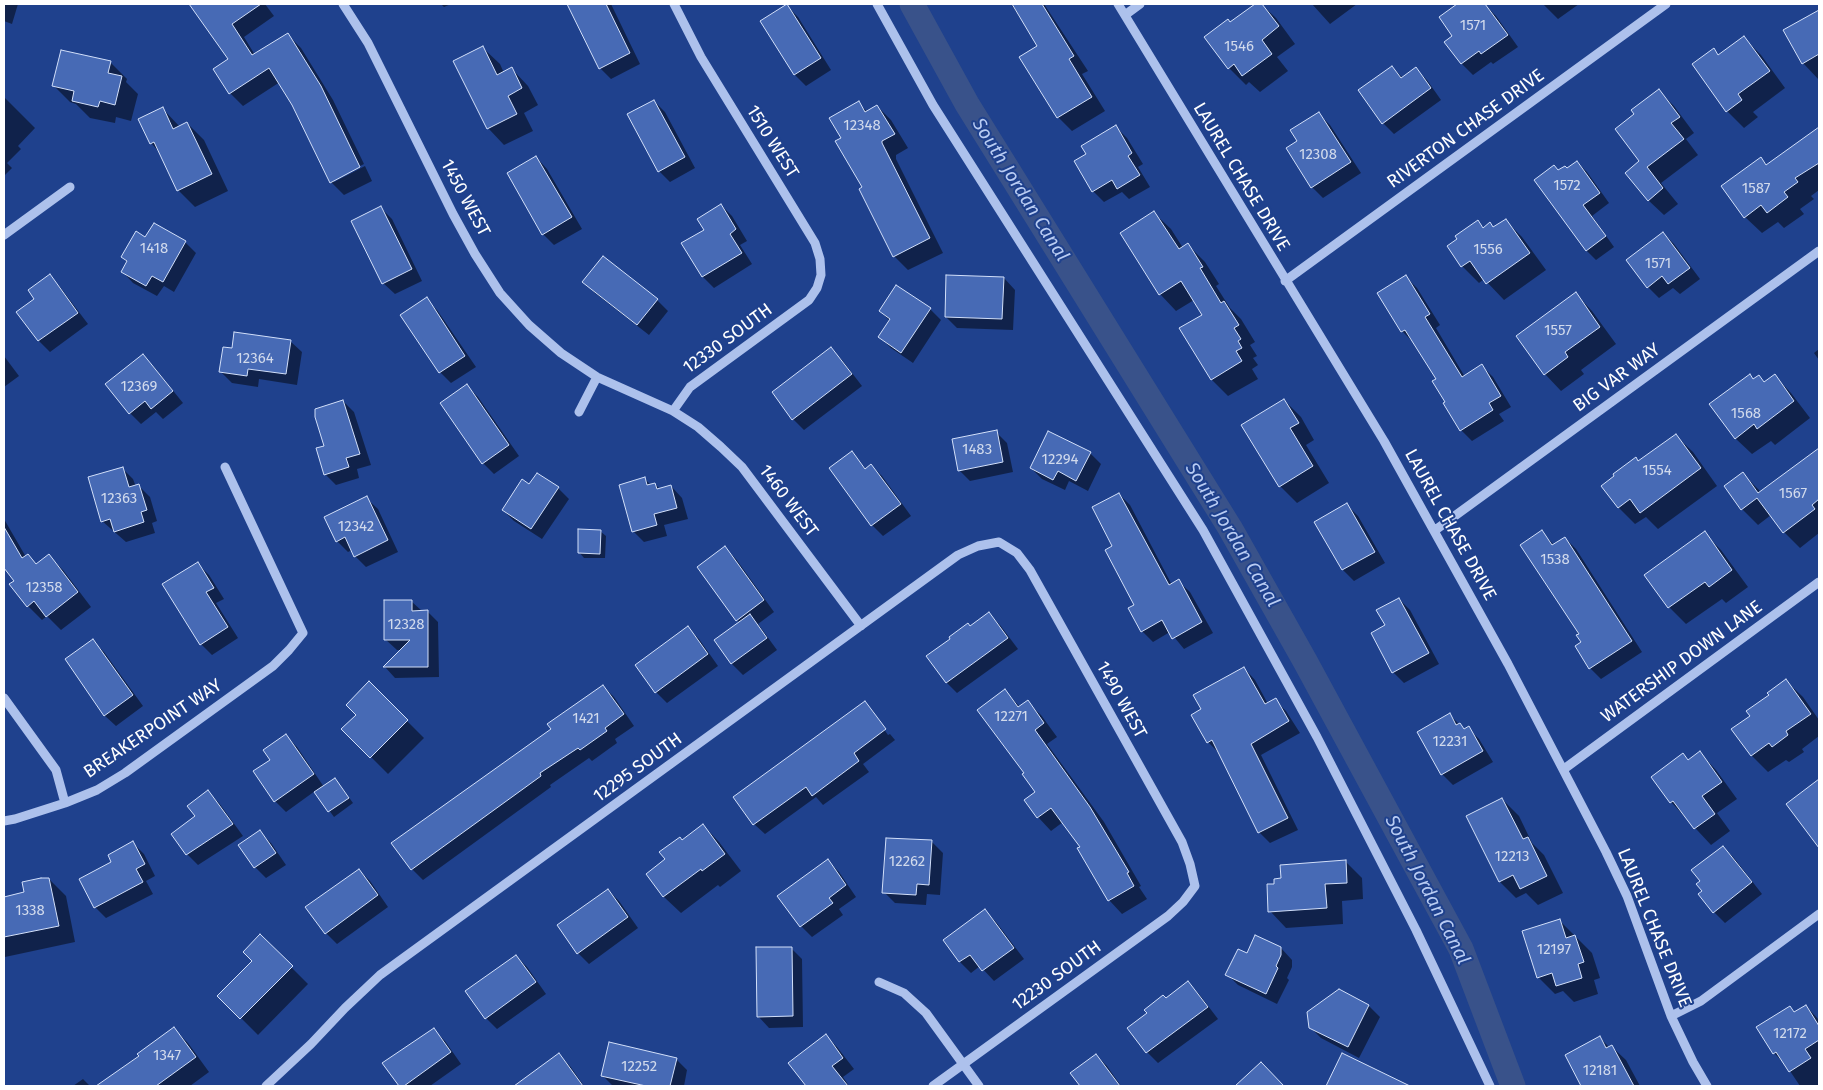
<!DOCTYPE html>
<html>
<head>
<meta charset="utf-8">
<style>
  body { margin:0 }
  #map { position:relative; width:1823px; height:1090px; overflow:hidden; background:#1f418d; font-family:"Fira Sans",sans-serif }
  canvas { display:block }
  .frame { position:absolute; inset:0; border:5px solid #fff; pointer-events:none }
</style>
</head>
<body>
<div id="map">
<canvas width="1823" height="1090"></canvas>
<div class="frame"></div>
</div>
<script>
const context = document.querySelector('canvas').getContext('2d');
context.lineJoin = 'round';
function fill(path, color) { context.fillStyle = color; context.fill(path, 'evenodd'); }
const toPath = rows => new Path2D(rows.map(r => 'M' + r).join(''));
function strokePath(path, color, width, dash) { context.strokeStyle = color; context.lineWidth = width; context.lineCap = dash ? 'butt' : 'round'; context.setLineDash(dash || []); context.stroke(path); }
function label(font, color, halo, rows, align = 'center') {
  context.font = font + ' "Fira Sans",sans-serif'; context.lineWidth = 4; context.setLineDash([]); context.textBaseline = 'middle'; context.strokeStyle = halo; context.fillStyle = color; for (const [text, x, y, turn = 0] of rows) {
    context.save(); context.translate(x, y); context.rotate((+turn || 0) * Math.PI / 180); context.textAlign = isNaN(turn) ? turn : align; if (halo) context.strokeText(text, 0, 0); context.fillText(text, 0, 0); context.restore();
  }
}
fill(toPath([
  [4,4,18,4,12,24,4,21],
  [190,4,265,4,274,16,244,37,255,55,288,35,301,48,333,100,364,164,334,179,334,182,365,166,372,181,344,195,331,182,293,104,280,82,243,106,230,93,230,59],
  [441,4,451,4,444,7],
  [572,4,611,4,640,64,611,79,600,68,569,5],
  [1011,4,1044,4,1088,71,1082,74,1105,111,1072,131,1058,117,1039,46],
  [1257,4,1261,4,1276,18,1295,44,1277,57,1288,71,1260,92,1249,82,1246,85,1229,68,1206,38,1231,23],
  [1312,4,1357,4,1330,24],
  [1460,4,1475,4,1480,9,1485,5,1496,16,1518,47,1493,64,1491,62,1473,75,1462,64,1446,42,1454,36,1441,17],
  [1543,4,1579,4,1558,19],
  [787,6,798,17,831,70,806,86,795,75,762,21],
  [1819,12,1819,80,1803,63,1785,30],
  [1744,38,1761,55,1785,88,1753,112,1758,117,1744,128,1727,111,1713,50,1719,56],
  [483,48,500,64,504,73,512,69,528,86,538,105,524,113,533,131,504,145,488,128],
  [110,62,127,79,126,82,138,94,131,121,116,117,115,123,90,118,76,104,70,102,54,86],
  [1392,67,1403,78,1416,69,1427,80,1441,100,1394,134,1383,123],
  [1659,91,1674,106,1694,133,1686,139,1698,155,1661,183,1678,204,1664,215,1648,200,1641,162,1636,114],
  [4,97,35,128,18,146,21,149,7,163,12,168,4,176],
  [654,101,665,112,695,168,670,182,659,171],
  [858,103,868,112,877,106,891,120,908,148,896,155,896,159,943,253,908,270,894,256,843,138],
  [163,109,180,127,187,123,204,140,228,191,195,207,178,190,160,153,151,143,140,120],
  [1319,114,1330,125,1361,173,1323,198,1312,187,1299,141],
  [1116,127,1127,138,1143,164,1138,167,1150,187,1129,199,1122,192,1104,202,1093,191,1088,154],
  [1813,133,1819,139,1819,190,1811,196,1814,199,1800,209,1804,214,1784,228,1778,222,1762,233,1745,217,1761,159,1768,166],
  [536,157,547,169,582,229,554,245,543,234],
  [1577,162,1587,172,1609,203,1592,216,1614,247,1596,260,1586,250,1559,171,1567,169],
  [721,205,732,216,747,241,740,245,752,264,714,288,703,277,683,244,705,230],
  [381,208,392,219,422,281,395,294,383,283],
  [1154,213,1171,229,1183,248,1188,245,1205,262,1219,284,1216,286,1230,308,1241,319,1255,342,1250,345,1257,356,1253,358,1258,365,1252,369,1258,379,1228,396,1212,380,1203,315,1194,300,1176,311,1160,294],
  [1505,220,1522,237,1546,270,1504,300,1484,279,1479,283,1462,266,1478,222,1484,228,1494,228],
  [1663,233,1674,244,1700,279,1680,294,1673,288,1659,298,1648,287,1628,260],
  [146,239,185,242,196,253,174,292,164,286,157,296,133,283,122,271,127,262,122,257],
  [49,276,60,287,88,324,50,352,39,341,18,312,36,299],
  [1406,277,1417,288,1440,325,1436,328,1465,377,1482,366,1493,377,1511,407,1499,414,1504,421,1472,441,1461,430,1438,379,1413,342,1402,331],
  [1004,278,1015,290,1013,330,957,328,946,317],
  [584,282,657,300,668,311,649,335,595,293],
  [897,287,930,309,941,320,913,363,891,348,880,337,890,321,880,311],
  [1576,294,1592,311,1616,344,1581,370,1584,374,1561,391,1545,374],
  [426,299,437,310,476,367,451,383,440,372],
  [290,341,302,352,297,385,259,379,258,387,232,383,221,372],
  [831,349,842,360,862,386,804,430,793,419],
  [1819,349,1819,360,1814,353],
  [4,356,19,376,4,387],
  [143,356,154,367,183,403,163,419,156,412,141,424,130,413],
  [1775,376,1791,393,1810,418,1775,445,1771,441,1752,454,1735,438,1754,381,1759,377,1765,383],
  [467,386,478,397,519,456,494,474,483,463],
  [1284,400,1301,417,1314,440,1306,445,1329,483,1297,503,1280,486],
  [343,401,354,412,371,465,357,469,359,478,336,485,325,474,326,447],
  [996,432,1007,443,1013,472,970,481,959,470],
  [1676,436,1693,452,1717,486,1658,529,1646,517,1635,524,1619,508,1603,486],
  [1819,449,1819,533,1800,548,1784,532,1771,515,1758,525,1742,509,1743,474,1761,492],
  [852,453,866,469,871,465,882,476,911,516,883,536,872,525],
  [1090,453,1101,464,1088,491,1069,481,1065,490,1042,479,1031,468],
  [122,468,133,479,136,487,139,486,150,497,157,521,152,523,155,533,126,542,102,521],
  [645,479,651,485,655,484,660,489,671,486,682,498,688,519,664,525,667,536,644,542,633,531],
  [530,485,558,488,569,499,542,539,514,521,503,510],
  [1119,494,1130,505,1172,585,1178,581,1190,592,1213,633,1184,649,1170,632,1153,642,1142,631,1135,606,1114,546],
  [366,498,378,509,398,552,366,567,355,556,352,550,348,552,337,541],
  [1347,505,1358,516,1385,563,1354,581,1343,570,1316,523],
  [4,519,26,557,28,555,37,565,49,556,63,570,91,607,61,630,47,616,42,620,28,606,11,585,15,582,4,566],
  [600,531,606,536,605,558,584,558,579,552],
  [1542,532,1554,545,1565,538,1576,549,1642,652,1601,679,1590,668],
  [1704,533,1721,550,1748,587,1726,603,1722,599,1686,624,1669,607,1646,575],
  [725,548,736,559,774,612,758,624,777,650,743,675,732,664,715,641,740,623,737,620],
  [198,564,209,575,224,599,216,603,238,638,212,655,201,644],
  [1399,599,1410,610,1439,664,1404,683,1393,672,1386,626],
  [411,601,422,611,427,611,438,622,439,677,395,678,385,667,402,650,397,650,385,639],
  [989,614,1000,625,1018,649,957,693,946,682,971,628],
  [688,628,699,639,718,666,667,703,656,692],
  [93,641,104,652,143,706,116,726,104,715],
  [1244,668,1255,680,1268,704,1275,700,1286,711,1300,733,1261,755,1298,830,1270,843,1259,832,1219,753,1208,742],
  [1786,681,1803,697,1819,720,1819,736,1802,749,1804,752,1789,762,1786,760,1768,772,1752,756,1733,729,1751,716],
  [369,683,424,738,388,774,343,729,358,715],
  [603,686,614,697,634,726,615,739,617,743,592,761,589,758,550,785,551,787,423,880,412,869,393,844,552,729],
  [1005,691,1020,707,1027,702,1041,715,1057,737,1047,744,1104,822,1141,886,1139,887,1147,899,1122,914,1109,900,1079,849,1081,847,1063,822,1051,831,1038,817,1037,792,1025,773],
  [865,703,874,712,872,712,888,735,890,734,895,740,863,764,869,772,823,805,816,797,765,834,754,824,735,797],
  [1450,715,1465,730,1468,728,1479,739,1493,762,1453,785,1442,774],
  [286,736,297,747,324,787,340,785,353,803,334,817,315,791,286,812,275,801],
  [1700,753,1716,770,1737,799,1717,813,1730,831,1711,845,1671,802,1683,755,1689,761],
  [1819,781,1819,845,1788,804],
  [208,792,219,803,243,836,198,865,187,854,197,817],
  [1502,799,1519,816,1532,843,1544,855,1563,893,1538,905,1526,893,1516,898,1500,882,1467,817],
  [703,825,719,842,741,871,720,887,718,885,681,913,664,897,647,874,667,859,682,841],
  [260,832,271,843,286,865,266,878,255,867,240,845],
  [931,841,943,853,940,895,927,894,926,905,895,903,884,892],
  [133,843,144,854,155,876,146,881,153,894,106,918,95,907,113,862],
  [1723,847,1734,858,1762,894,1725,923,1714,912,1703,891],
  [828,861,839,872,856,897,839,909,843,915,812,937,801,926],
  [1345,861,1362,878,1363,899,1342,901,1343,924,1286,928,1270,911,1276,885],
  [359,870,370,881,388,907,337,944,326,933],
  [49,879,66,896,75,942,5,957,4,955,4,898,26,893],
  [608,890,619,901,638,928,589,964,578,953],
  [985,911,996,922,1024,959,994,981,980,966,971,973,960,962,945,941],
  [1559,920,1592,953,1600,978,1594,980,1598,994,1574,1002,1563,991,1555,994,1538,977],
  [260,936,308,984,258,1035,219,996,253,961],
  [791,948,802,959,803,1027,769,1028,758,1016],
  [1281,948,1292,960,1292,967,1287,978,1289,980,1277,1004,1238,985,1227,974,1247,955],
  [516,956,527,967,546,994,497,1029,486,1018],
  [1188,983,1199,994,1218,1019,1158,1063,1147,1052,1129,1028],
  [1339,991,1369,1006,1380,1017,1359,1058,1321,1038,1310,1027],
  [1806,1006,1819,1020,1819,1086,1800,1086,1786,1065,1774,1053,1758,1028,1790,1007,1795,1013],
  [174,1029,188,1043,209,1072,190,1086,99,1086],
  [434,1030,445,1041,461,1064,430,1086,401,1086,384,1063],
  [826,1036,837,1047,854,1069,843,1077,849,1086,808,1086,790,1063],
  [1600,1038,1610,1048,1612,1047,1626,1060,1640,1086,1583,1086,1567,1056],
  [559,1055,570,1066,584,1086,532,1086,526,1079],
  [1096,1055,1107,1066,1121,1086,1081,1086,1072,1073],
  [1342,1055,1407,1086,1327,1086],
  [676,1059,687,1070,684,1086,613,1086,603,1076],
  [83,1079,90,1086,73,1086]
]), '#0007');
strokePath(toPath([
  [912,4,967,104,1230,528,1305,661,1461,949,1513,1086]
]), '#39528a', 25);
const building = toPath([
  [189,4,261,4,232,24,252,55,288,33,321,86,360,167,330,183,292,105,269,68,229,94,213,69,228,59,189,4],
  [567,4,606,4,630,53,599,69,567,4],
  [787,4,821,58,794,75,760,21,787,4],
  [1012,4,1042,4,1074,56,1069,59,1092,97,1057,118,1019,57,1037,46,1012,4],
  [1255,4,1262,4,1279,26,1262,40,1272,54,1242,76,1234,64,1228,69,1204,37,1228,19,1230,22,1255,4],
  [1457,4,1485,4,1508,35,1481,54,1479,51,1461,64,1444,42,1452,36,1439,17,1457,4],
  [1819,10,1819,54,1802,64,1783,30,1819,10],
  [1744,36,1770,71,1738,94,1742,100,1726,112,1692,64,1714,48,1718,55,1744,36],
  [483,46,497,75,512,67,522,88,508,96,517,114,487,129,453,61,483,46],
  [61,50,111,61,108,73,122,76,115,105,100,101,98,107,72,101,74,91,52,86,61,50],
  [1392,66,1401,78,1416,67,1431,88,1382,124,1358,90,1392,66],
  [1659,89,1680,117,1671,123,1684,139,1647,167,1663,188,1648,201,1625,173,1639,161,1615,129,1634,114,1631,110,1659,89],
  [654,100,685,157,658,172,627,114,654,100],
  [859,101,865,112,877,105,895,134,882,141,882,143,930,238,893,257,859,189,862,187,835,141,841,138,829,118,859,101],
  [163,107,173,129,187,122,212,174,177,191,154,142,150,144,138,119,163,107],
  [1319,112,1351,162,1311,188,1286,148,1297,141,1290,130,1319,112],
  [1116,125,1132,153,1128,156,1140,175,1117,189,1112,180,1092,192,1074,161,1086,154,1081,146,1116,125],
  [1819,127,1819,163,1795,178,1798,182,1784,192,1788,197,1767,213,1761,205,1744,218,1721,186,1761,157,1766,165,1819,127],
  [536,156,572,217,542,235,507,173,536,156],
  [1577,161,1600,193,1583,205,1606,236,1586,251,1534,180,1554,165,1558,170,1565,166,1567,168,1577,161],
  [721,204,736,229,730,234,742,253,702,277,681,243,704,230,697,219,721,204],
  [381,206,412,269,382,284,351,221,381,206],
  [1154,211,1179,249,1188,243,1203,267,1200,268,1221,303,1224,301,1239,325,1234,328,1241,339,1238,341,1242,348,1236,351,1242,361,1211,380,1179,328,1202,315,1181,281,1159,295,1120,233,1154,211],
  [1506,219,1530,253,1486,284,1470,261,1461,267,1447,246,1457,239,1455,236,1478,220,1483,228,1490,222,1493,227,1506,219],
  [154,223,186,241,163,282,152,276,146,286,121,272,127,261,121,257,136,231,145,237,154,223],
  [1663,232,1690,268,1668,284,1662,276,1647,288,1626,260,1663,232],
  [603,256,658,299,637,325,582,282,603,256],
  [50,274,78,313,38,341,16,312,34,299,28,290,50,274],
  [946,275,1004,277,1002,319,945,317,946,275],
  [1406,275,1430,314,1425,317,1462,377,1482,364,1501,396,1489,403,1493,410,1460,431,1443,403,1445,402,1432,381,1436,379,1405,330,1401,332,1377,293,1406,275],
  [896,285,931,308,901,353,878,337,890,319,879,311,896,285],
  [1576,292,1600,327,1565,352,1568,357,1544,375,1516,336,1576,292],
  [427,297,465,356,439,373,400,315,427,297],
  [234,332,291,340,286,374,248,369,247,376,219,372,223,347,232,348,234,332],
  [831,347,852,374,792,420,772,392,831,347],
  [143,354,173,391,151,409,145,401,129,414,105,384,143,354],
  [1750,374,1753,379,1759,375,1764,382,1775,374,1794,401,1757,429,1754,424,1735,439,1709,404,1750,374],
  [467,384,509,445,482,464,440,403,467,384],
  [1284,399,1299,423,1290,428,1313,466,1279,487,1241,425,1284,399],
  [343,400,360,454,346,458,349,467,324,475,316,448,324,446,315,417,315,409,343,400],
  [997,430,1003,462,958,471,952,439,997,430],
  [1048,431,1091,452,1076,481,1058,471,1053,480,1030,468,1048,431],
  [1676,434,1701,468,1640,513,1630,499,1618,508,1601,486,1614,476,1613,474,1636,457,1638,461,1676,434],
  [1819,448,1819,499,1812,505,1815,509,1783,533,1757,498,1741,510,1724,486,1743,472,1758,493,1819,448],
  [852,451,865,469,871,464,901,504,871,526,829,468,852,451],
  [123,467,129,487,139,484,147,510,141,512,144,522,114,532,110,519,101,522,88,477,123,467],
  [537,473,559,487,531,529,502,510,522,479,529,484,537,473],
  [645,477,647,485,655,483,657,489,671,485,677,508,654,514,657,525,632,532,619,485,645,477],
  [1119,493,1169,585,1179,579,1202,622,1172,639,1162,620,1141,632,1128,608,1134,605,1105,550,1112,546,1092,507,1119,493],
  [367,496,388,540,354,557,345,537,336,542,324,517,367,496],
  [1347,503,1375,552,1342,570,1314,522,1347,503],
  [4,527,22,558,28,554,36,564,49,554,78,592,46,617,34,601,27,607,9,584,14,581,4,568,4,527],
  [578,529,601,530,600,554,578,553,578,529],
  [1542,530,1552,545,1565,537,1632,641,1589,669,1575,646,1581,642,1576,635,1579,634,1520,545,1542,530],
  [1705,531,1732,570,1709,587,1705,582,1668,608,1644,575,1705,531],
  [725,546,764,600,736,621,697,567,725,546],
  [198,562,214,588,206,592,228,627,200,645,162,584,198,562],
  [1399,598,1429,653,1392,673,1371,633,1385,625,1376,610,1399,598],
  [384,600,412,600,412,611,428,610,428,667,383,667,410,640,384,640,384,600],
  [989,612,1008,638,946,683,926,656,950,639,949,637,968,623,970,626,989,612],
  [750,614,767,638,731,664,714,640,750,614],
  [688,626,708,654,655,693,635,665,688,626],
  [93,639,133,695,104,716,65,659,93,639],
  [1244,667,1265,704,1276,698,1289,721,1251,744,1288,818,1258,833,1212,740,1207,743,1191,715,1201,709,1193,695,1244,667],
  [1786,679,1811,714,1786,731,1788,735,1772,747,1769,743,1751,756,1731,729,1750,716,1746,711,1769,695,1767,693,1786,679],
  [369,681,408,720,370,758,341,729,356,715,346,705,369,681],
  [603,685,624,714,605,728,607,731,580,750,578,748,540,773,541,776,411,870,391,843,551,729,547,724,603,685],
  [1005,689,1018,707,1028,700,1044,723,1035,730,1090,807,1129,872,1127,873,1134,886,1108,901,1077,848,1080,847,1051,808,1037,818,1024,800,1035,792,1022,774,1024,773,977,710,1005,689],
  [865,701,886,729,854,753,859,761,812,796,806,787,753,825,733,797,865,701],
  [1450,713,1456,725,1460,723,1464,729,1469,726,1483,751,1441,775,1417,732,1450,713],
  [286,734,314,774,274,802,253,771,270,760,263,750,286,734],
  [1700,751,1722,782,1702,796,1715,814,1694,829,1673,801,1670,803,1651,777,1683,753,1688,760,1700,751],
  [335,778,349,798,328,812,314,792,335,778],
  [1819,779,1819,848,1786,804,1819,779],
  [208,790,233,824,186,855,171,834,195,816,187,806,208,790],
  [1502,798,1523,839,1528,837,1547,876,1520,889,1513,875,1499,882,1466,816,1502,798],
  [703,824,725,854,702,871,701,869,663,897,646,874,665,859,659,852,680,837,682,840,703,824],
  [260,830,276,853,254,868,238,845,260,830],
  [886,838,932,840,929,885,917,884,916,895,882,893,886,838],
  [133,841,145,864,136,869,143,882,94,908,79,879,111,862,108,855,133,841],
  [1723,846,1752,882,1713,913,1698,894,1702,891,1696,884,1700,881,1691,870,1723,846],
  [828,859,846,885,829,898,833,903,800,927,777,896,828,859],
  [1346,860,1347,883,1325,884,1327,908,1268,912,1267,884,1274,884,1274,879,1281,878,1280,865,1346,860],
  [359,869,378,895,325,934,305,907,359,869],
  [41,878,49,878,59,926,4,937,4,897,24,892,22,882,41,878],
  [608,889,628,917,577,954,557,925,608,889],
  [985,909,1014,948,982,971,970,955,959,962,943,940,985,909],
  [1560,919,1566,938,1575,935,1584,962,1578,964,1582,978,1556,986,1552,973,1537,978,1522,931,1560,919],
  [260,934,293,966,240,1019,217,996,252,961,243,952,260,934],
  [1255,935,1281,947,1281,955,1276,966,1278,968,1266,994,1225,975,1238,949,1247,953,1255,935],
  [756,947,792,947,793,1016,757,1017,756,947],
  [516,955,536,982,485,1019,465,991,516,955],
  [1188,981,1208,1007,1146,1053,1127,1028,1147,1013,1144,1010,1163,995,1166,998,1188,981],
  [1339,989,1369,1005,1348,1047,1309,1028,1307,1012,1339,989],
  [1806,1005,1819,1026,1819,1040,1805,1049,1811,1058,1789,1072,1776,1052,1773,1054,1756,1027,1790,1006,1794,1012,1806,1005],
  [174,1027,196,1057,156,1086,96,1086,139,1056,137,1054,174,1027],
  [434,1028,451,1052,404,1086,399,1086,382,1063,434,1028],
  [826,1034,843,1058,832,1066,848,1086,806,1086,788,1063,826,1034],
  [1600,1036,1606,1048,1612,1045,1634,1086,1581,1086,1565,1055,1600,1036],
  [609,1042,677,1058,670,1086,646,1086,601,1076,609,1042],
  [559,1053,583,1086,514,1086,559,1053],
  [1342,1053,1410,1086,1326,1086,1342,1053],
  [1096,1054,1120,1086,1080,1086,1070,1073,1096,1054],
  [1261,1062,1284,1086,1235,1086,1261,1062]
]);
fill(building, '#476ab5');
strokePath(building, '#d2dff9', 1);
strokePath(toPath([
  [343,4,368,43,453,214,475,254,500,293,529,325,561,353,597,377,673,411,698,427,721,447,742,467,861,626],
  [877,4,933,105,1203,530,1317,737,1416,930,1490,1086],
  [1118,4,1384,441,1508,664,1606,852,1627,896,1671,1016,1693,1062,1707,1086],
  [1125,15,1140,4],
  [4,235,70,187],
  [1285,281,1666,4],
  [673,411,690,387,809,300,817,288,821,275,820,259,815,243,701,57,674,4],
  [579,412,597,377],
  [1434,531,1819,251],
  [4,698,56,770,65,803],
  [1564,769,1819,582],
  [4,821,15,819,65,803,97,790,125,773,273,666,289,650,303,633,225,467],
  [879,982,904,993,926,1013,979,1086],
  [1671,1016,1701,1001,1819,914],
  [266,1086,311,1044,345,1008,380,975,958,555,978,546,999,542,1017,553,1030,570,1182,842,1190,864,1195,886,1183,902,1168,916,933,1086]
]), '#adc1ec', 9);
label('15px', '#d1daec', null, [
  ["1571",1473,26],
  ["1546",1239,47],
  ["12348",862,126],
  ["12308",1318,155],
  ["1572",1567,186],
  ["1587",1756,189],
  ["1418",154,249],
  ["1556",1488,250],
  ["1571",1658,264],
  ["1557",1558,331],
  ["12364",255,359],
  ["12369",139,387],
  ["1568",1746,414],
  ["1483",977,450],
  ["12294",1060,460],
  ["1554",1657,471],
  ["1567",1793,494],
  ["12363",119,499],
  ["12342",356,527],
  ["1538",1555,560],
  ["12358",44,588],
  ["12328",406,625],
  ["12271",1011,717],
  ["1421",586,719],
  ["12231",1450,742],
  ["12213",1512,857],
  ["12262",907,862],
  ["1338",30,911],
  ["12197",1554,950],
  ["12172",1790,1034],
  ["1347",167,1056],
  ["12252",639,1067],
  ["12181",1600,1071]
]);
label('18px', '#fff', '#1f418d', [
  ["RIVERTON CHASE DRIVE",1466,129,-36],
  ["1510 WEST",772,142,58],
  ["LAUREL CHASE DRIVE",1241,177,59],
  ["1450 WEST",465,198,62],
  ["12330 SOUTH",728,339,-36],
  ["BIG VAR WAY",1617,378,-36],
  ["1460 WEST",788,501,53],
  ["LAUREL CHASE DRIVE",1450,525,61],
  ["WATERSHIP DOWN LANE",1682,662,-36],
  ["1490 WEST",1121,700,61],
  ["BREAKERPOINT WAY",153,729,-34],
  ["12295 SOUTH",638,768,-36],
  ["LAUREL CHASE DRIVE",1654,928,68],
  ["12230 SOUTH",1057,976,-36]
]);
label('italic 19px', '#b9ccf3', '#1f418d', [
  ["South Jordan Canal",1020,190,58],
  ["South Jordan Canal",1232,535,59],
  ["South Jordan Canal",1427,890,63]
]);
</script>
</body>
</html>
